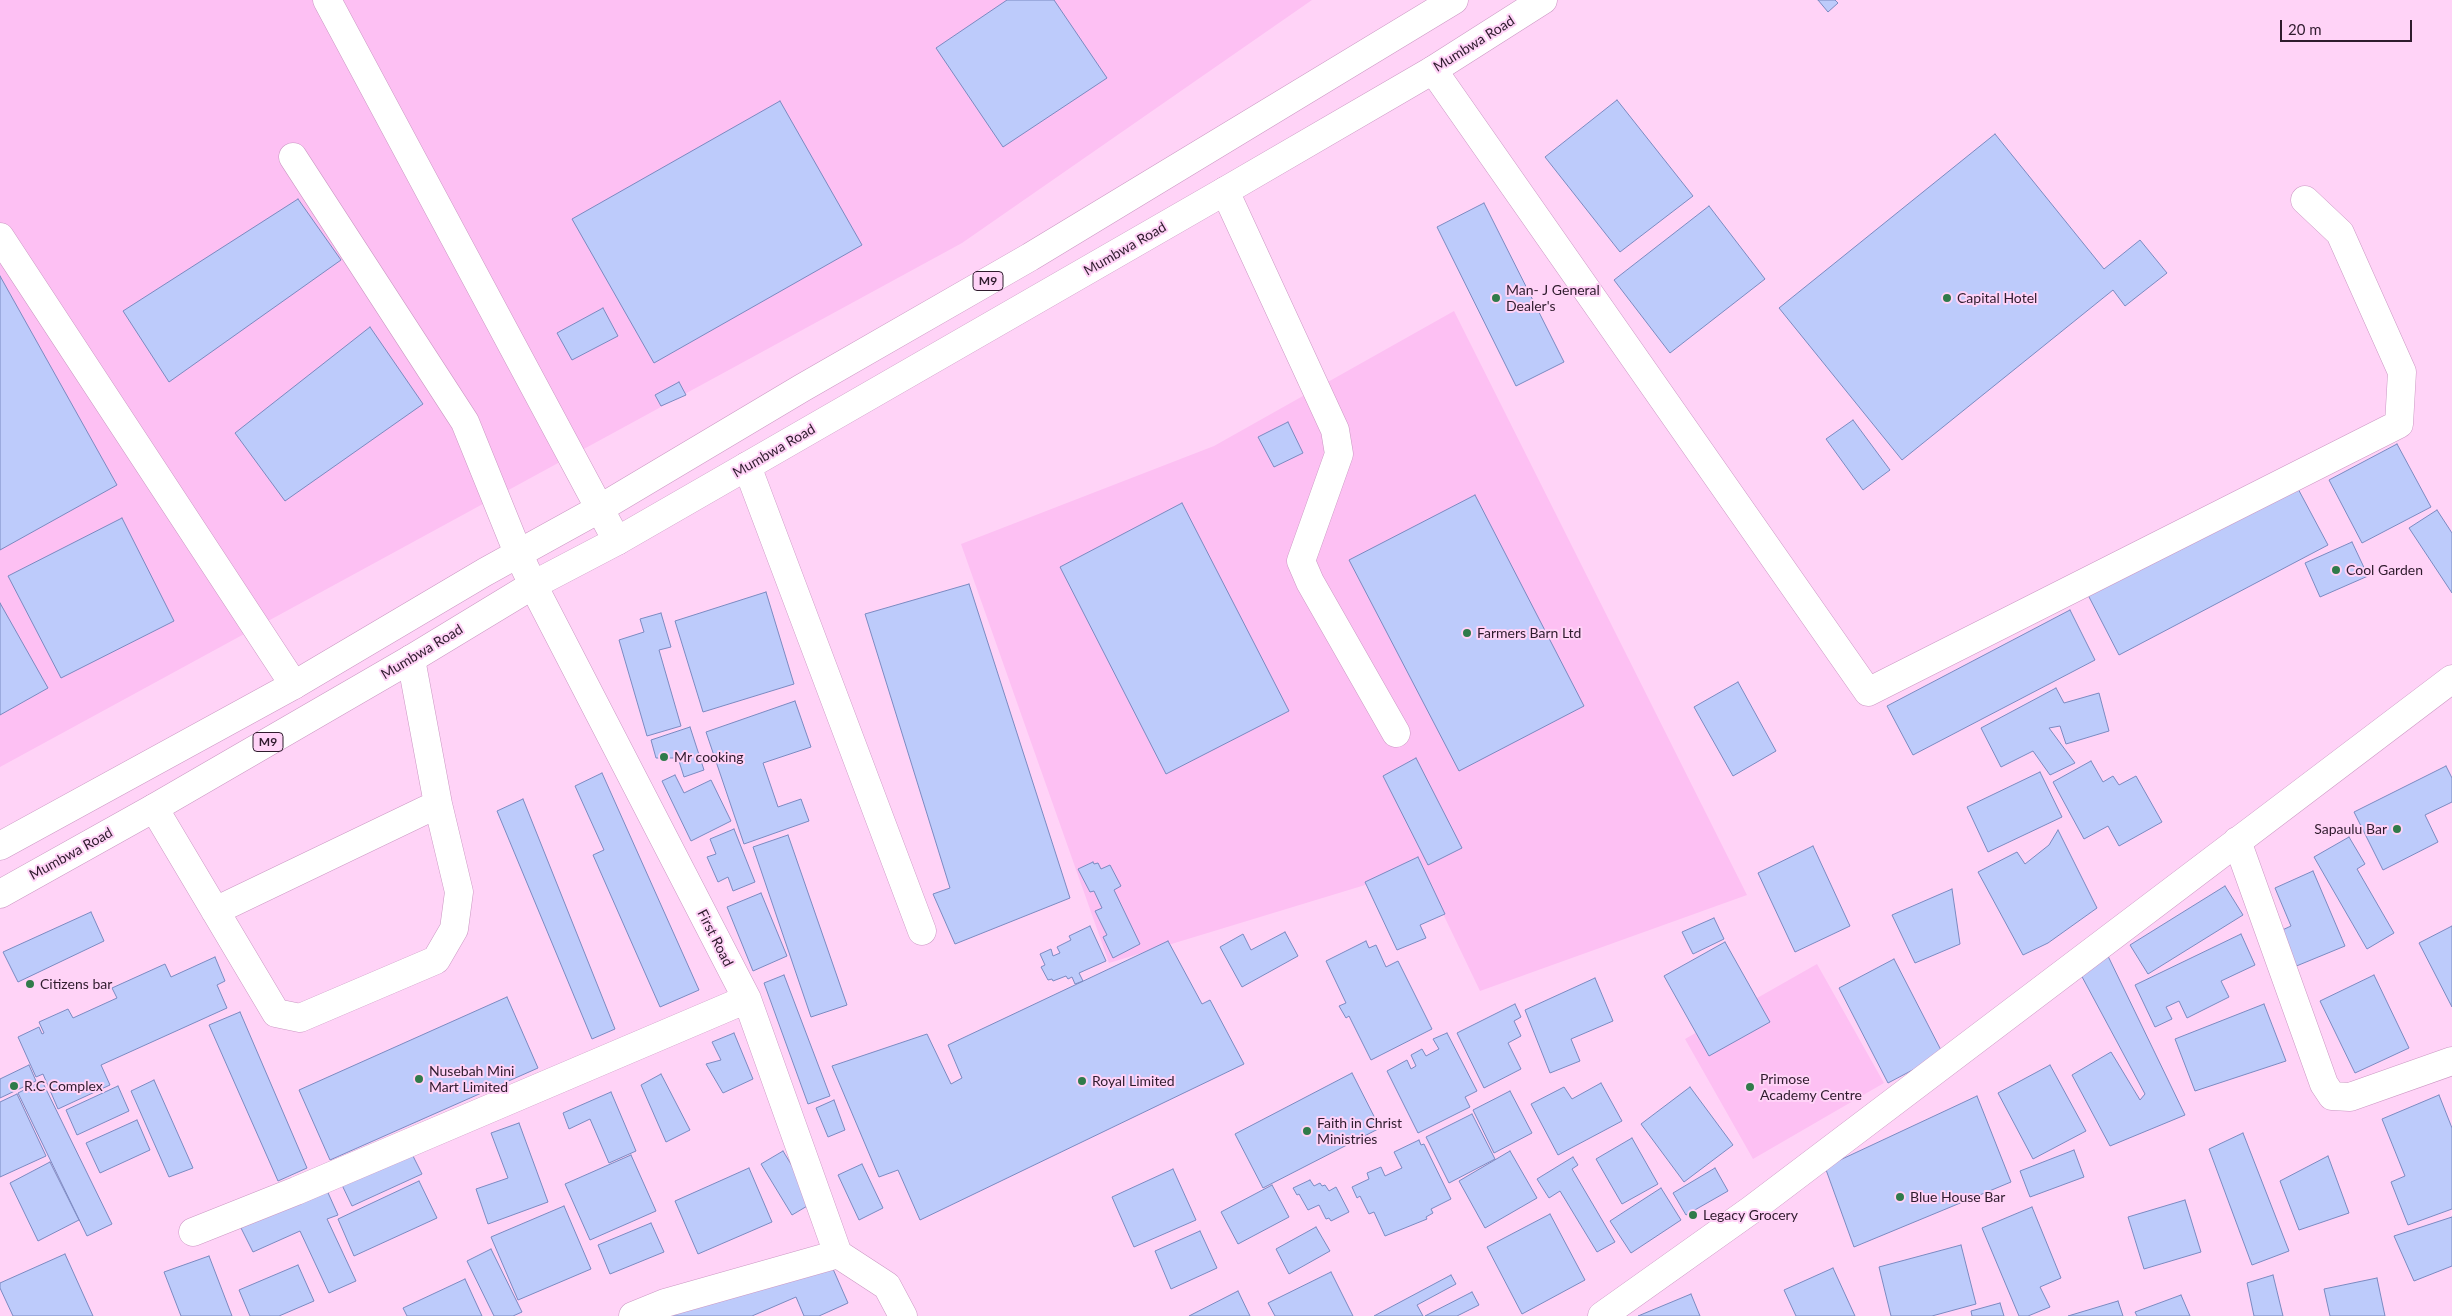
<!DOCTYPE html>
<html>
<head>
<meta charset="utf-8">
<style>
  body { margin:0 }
  #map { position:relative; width:2452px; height:1316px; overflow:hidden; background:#ffd3f7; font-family:Lato,sans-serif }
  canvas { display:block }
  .scale { position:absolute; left:2280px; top:20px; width:132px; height:22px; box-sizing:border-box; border:2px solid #2f1b2d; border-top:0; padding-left:6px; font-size:15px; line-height:18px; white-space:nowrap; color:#2f1b2d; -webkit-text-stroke:4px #ffd3f7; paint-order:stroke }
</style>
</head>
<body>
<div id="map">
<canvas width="2452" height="1316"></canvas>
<div class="scale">20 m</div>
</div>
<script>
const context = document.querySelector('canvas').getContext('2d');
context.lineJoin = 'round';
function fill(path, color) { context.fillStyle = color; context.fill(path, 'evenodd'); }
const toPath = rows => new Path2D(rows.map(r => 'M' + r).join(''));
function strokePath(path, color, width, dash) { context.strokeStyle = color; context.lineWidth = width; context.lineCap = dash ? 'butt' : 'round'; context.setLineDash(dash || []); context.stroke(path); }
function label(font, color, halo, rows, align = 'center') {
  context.font = font + ' Lato,sans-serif'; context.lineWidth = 4; context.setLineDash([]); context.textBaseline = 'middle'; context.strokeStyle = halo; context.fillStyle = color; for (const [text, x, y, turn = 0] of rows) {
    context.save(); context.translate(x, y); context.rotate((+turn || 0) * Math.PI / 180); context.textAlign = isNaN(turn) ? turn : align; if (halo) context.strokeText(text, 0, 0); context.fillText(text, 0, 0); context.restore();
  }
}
fill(toPath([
  [0,0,1312,0,962,243,0,767],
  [1454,311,1747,895,1480,991,1421,868,1109,963,961,544,1214,446],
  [1817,964,1884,1083,1753,1159,1685,1039]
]), '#fdc0f3');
const building = toPath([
  [1007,0,1054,0,1107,78,1003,147,936,48,1007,0],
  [1818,0,1835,0,1838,3,1828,12,1818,0],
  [1617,100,1693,196,1620,252,1545,157,1617,100],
  [780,101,862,245,654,363,572,219,780,101],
  [1995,134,2104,269,2140,240,2167,273,2125,306,2113,290,1902,460,1779,308,1995,134],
  [298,199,341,260,169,382,123,311,298,199],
  [1484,203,1564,362,1516,386,1437,227,1484,203],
  [1709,206,1765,279,1670,353,1614,280,1709,206],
  [0,276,117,485,0,550,0,276],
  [603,308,618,336,572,360,557,333,603,308],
  [370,327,423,404,285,501,235,433,370,327],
  [679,382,686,395,661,406,655,395,679,382],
  [1853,420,1890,470,1863,490,1826,439,1853,420],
  [1288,422,1303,453,1274,467,1258,437,1288,422],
  [2397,444,2431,507,2362,543,2329,480,2397,444],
  [2296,485,2328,545,2119,655,2088,595,2296,485],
  [1475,495,1584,706,1459,771,1349,560,1475,495],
  [1182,503,1289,711,1166,774,1060,567,1182,503],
  [2437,510,2452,533,2452,593,2409,528,2437,510],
  [122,518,174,621,61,678,8,576,122,518],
  [2352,542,2368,576,2320,597,2305,563,2352,542],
  [969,584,1070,898,955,944,933,894,950,888,865,614,969,584],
  [766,592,794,684,703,712,675,621,766,592],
  [0,603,48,688,0,715,0,603],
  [2070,610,2095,660,1913,755,1887,706,2070,610],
  [661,613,671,647,659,650,681,726,647,736,619,640,644,632,640,619,661,613],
  [1738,682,1776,751,1733,776,1694,707,1738,682],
  [2056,688,2064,703,2099,693,2109,731,2066,744,2060,726,2049,728,2075,763,2050,775,2033,751,2001,767,1981,728,2056,688],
  [795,701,811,747,763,763,778,807,801,799,809,821,744,844,706,732,795,701],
  [690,727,704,770,684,777,678,758,656,758,651,740,690,727],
  [1416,758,1462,848,1428,865,1383,776,1416,758],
  [2091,761,2103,782,2113,776,2119,785,2136,776,2162,822,2119,846,2108,826,2084,839,2053,782,2091,761],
  [2446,766,2452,778,2452,802,2425,815,2438,842,2383,870,2354,812,2446,766],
  [2040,772,2062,817,1988,852,1967,807,2040,772],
  [602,773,699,990,660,1007,593,855,604,850,575,786,602,773],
  [675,775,684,793,711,780,731,821,691,841,662,781,675,775],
  [523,799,615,1029,592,1039,497,811,523,799],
  [734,829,755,882,733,891,728,877,718,882,707,857,716,854,710,839,734,829],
  [2058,830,2097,908,2048,943,2023,955,1978,872,2017,852,2025,864,2049,845,2058,830],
  [788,835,847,1005,811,1017,753,847,788,835],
  [2349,837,2365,864,2357,869,2394,933,2367,949,2314,857,2349,837],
  [1813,846,1850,926,1795,952,1758,873,1813,846],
  [1418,857,1445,914,1420,925,1426,938,1397,950,1365,882,1418,857],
  [1093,862,1094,864,1098,863,1101,869,1110,865,1121,886,1114,890,1140,944,1113,958,1103,937,1107,935,1095,911,1102,908,1094,891,1090,892,1078,869,1093,862],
  [2313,871,2345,946,2294,967,2278,932,2291,926,2275,888,2313,871],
  [2225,886,2243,915,2148,974,2130,945,2225,886],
  [1952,889,1960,944,1915,963,1892,915,1952,889],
  [761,893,787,956,753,971,727,907,761,893],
  [91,912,104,941,18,982,3,952,91,912],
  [1714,918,1724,939,1693,954,1682,932,1714,918],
  [1090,926,1106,961,1079,973,1083,981,1075,984,1072,977,1068,979,1066,976,1053,981,1052,979,1048,980,1041,967,1045,965,1040,954,1051,949,1053,956,1060,953,1057,947,1071,940,1069,936,1090,926],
  [2452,926,2452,1007,2419,943,2452,926],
  [1285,932,1298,956,1242,987,1220,947,1243,934,1251,950,1285,932],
  [2241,934,2255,965,2221,981,2229,997,2187,1018,2179,1001,2166,1007,2172,1019,2155,1027,2135,985,2241,934],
  [1168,941,1202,1004,1210,1000,1244,1064,920,1220,898,1170,879,1177,832,1066,927,1034,951,1084,962,1078,948,1045,1168,941],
  [1366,941,1369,948,1376,945,1386,967,1398,961,1432,1029,1371,1060,1349,1016,1346,1018,1339,1006,1346,1003,1326,961,1366,941],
  [1725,942,1770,1022,1709,1056,1664,976,1725,942],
  [2107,954,2185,1115,2110,1146,2072,1075,2111,1052,2140,1100,2145,1094,2080,973,2107,954],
  [215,957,225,981,217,985,227,1008,101,1065,110,1085,58,1109,43,1074,36,1077,18,1037,39,1027,42,1034,44,1033,39,1022,68,1009,73,1018,117,998,112,988,165,964,171,977,215,957],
  [1894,959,1943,1054,1888,1083,1839,988,1894,959],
  [784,975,830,1096,808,1104,764,983,784,975],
  [2374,975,2409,1048,2355,1073,2320,1001,2374,975],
  [1595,978,1613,1021,1571,1039,1580,1061,1550,1073,1525,1010,1595,978],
  [507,997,538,1068,330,1160,299,1090,507,997],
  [1515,1004,1521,1017,1514,1021,1521,1036,1508,1043,1521,1069,1484,1088,1457,1033,1515,1004],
  [2264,1004,2286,1061,2195,1091,2175,1039,2264,1004],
  [240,1012,307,1168,278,1181,209,1025,240,1012],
  [734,1033,753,1079,723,1093,706,1064,721,1060,712,1042,734,1033],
  [1447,1033,1477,1091,1465,1097,1470,1107,1418,1133,1387,1071,1407,1060,1411,1069,1416,1066,1411,1055,1422,1049,1426,1056,1439,1049,1433,1039,1447,1033],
  [29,1065,36,1081,0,1098,0,1079,29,1065],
  [2050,1065,2086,1131,2033,1159,1998,1093,2050,1065],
  [1352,1073,1380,1128,1263,1188,1235,1134,1352,1073],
  [661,1074,690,1130,666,1142,641,1085,661,1074],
  [154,1080,193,1168,169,1177,131,1091,154,1080],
  [42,1081,112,1224,87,1236,18,1093,42,1081],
  [1601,1083,1622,1121,1558,1155,1531,1104,1564,1087,1572,1099,1601,1083],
  [118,1086,129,1111,77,1135,66,1110,118,1086],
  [1690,1087,1733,1145,1684,1182,1641,1124,1690,1087],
  [1510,1091,1532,1133,1494,1153,1473,1110,1510,1091],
  [611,1092,636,1151,609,1163,590,1119,569,1129,563,1113,611,1092],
  [17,1094,46,1156,0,1177,0,1102,17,1094],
  [2439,1095,2452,1128,2452,1209,2408,1225,2391,1182,2405,1176,2382,1119,2439,1095],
  [1977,1096,2011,1182,1854,1247,1825,1167,1977,1096],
  [834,1100,845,1130,828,1137,816,1108,834,1100],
  [1472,1114,1495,1159,1449,1183,1426,1137,1472,1114],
  [137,1120,150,1150,100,1173,86,1143,137,1120],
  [519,1123,548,1202,488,1224,476,1189,508,1178,491,1133,519,1123],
  [2243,1133,2289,1251,2252,1265,2209,1149,2243,1133],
  [1632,1138,1658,1184,1622,1204,1596,1159,1632,1138],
  [1419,1140,1421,1145,1424,1144,1451,1199,1431,1209,1433,1213,1426,1217,1427,1219,1385,1236,1374,1212,1369,1214,1360,1196,1357,1198,1352,1187,1369,1179,1367,1173,1381,1167,1385,1176,1402,1168,1394,1152,1419,1140],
  [410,1150,422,1174,352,1206,341,1183,410,1150],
  [2074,1150,2084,1177,2030,1197,2020,1171,2074,1150],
  [783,1151,814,1202,792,1215,761,1164,783,1151],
  [1510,1151,1537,1198,1485,1228,1459,1181,1510,1151],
  [631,1155,656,1211,590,1240,565,1184,631,1155],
  [2328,1156,2349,1213,2299,1230,2280,1181,2328,1156],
  [1573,1157,1578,1165,1572,1169,1615,1242,1597,1252,1560,1191,1549,1198,1537,1179,1573,1157],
  [50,1162,79,1220,38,1241,10,1183,50,1162],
  [862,1164,883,1208,859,1220,838,1175,862,1164],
  [749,1168,772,1222,698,1254,675,1201,749,1168],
  [1715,1168,1728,1191,1686,1215,1673,1193,1715,1168],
  [1173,1169,1196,1220,1134,1247,1112,1197,1173,1169],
  [1310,1180,1314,1186,1320,1183,1322,1186,1325,1185,1329,1191,1336,1187,1349,1212,1331,1221,1329,1218,1326,1219,1319,1205,1308,1210,1299,1194,1297,1195,1293,1188,1310,1180],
  [419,1181,437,1218,354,1256,338,1219,419,1181],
  [1272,1185,1289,1217,1238,1244,1221,1212,1272,1185],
  [325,1186,338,1215,327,1219,356,1281,329,1293,300,1231,253,1252,240,1226,325,1186],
  [1661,1188,1681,1220,1631,1253,1610,1221,1661,1188],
  [2185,1200,2201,1252,2144,1269,2128,1217,2185,1200],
  [564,1206,591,1269,518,1300,491,1237,564,1206],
  [2032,1207,2061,1278,2040,1287,2050,1307,2028,1316,2019,1316,1982,1228,2032,1207],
  [1550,1214,1585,1280,1522,1314,1487,1247,1550,1214],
  [2452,1217,2452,1266,2414,1281,2394,1236,2452,1217],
  [651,1223,664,1252,610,1274,598,1245,651,1223],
  [1316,1227,1330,1251,1289,1274,1276,1249,1316,1227],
  [1200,1231,1217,1268,1171,1289,1155,1251,1200,1231],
  [822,1244,848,1303,819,1316,804,1316,796,1297,752,1316,657,1316,822,1244],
  [1961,1245,1976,1304,1932,1316,1891,1316,1879,1267,1961,1245],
  [491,1249,522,1312,513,1316,494,1316,467,1261,491,1249],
  [65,1254,93,1316,13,1316,0,1288,0,1283,65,1254],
  [209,1256,232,1316,181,1316,164,1272,209,1256],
  [298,1265,314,1301,279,1316,250,1316,239,1290,298,1265],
  [1833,1268,1855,1316,1796,1316,1784,1290,1833,1268],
  [1331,1272,1353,1316,1275,1316,1268,1303,1331,1272],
  [1451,1275,1456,1284,1417,1305,1423,1316,1374,1316,1451,1275],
  [2273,1275,2283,1316,2254,1316,2247,1283,2273,1275],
  [2377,1278,2385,1316,2330,1316,2324,1289,2377,1278],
  [465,1279,482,1316,407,1316,403,1308,465,1279],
  [1238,1291,1250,1316,1189,1316,1238,1291],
  [1472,1292,1479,1305,1457,1316,1425,1316,1472,1292],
  [1691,1294,1700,1316,1638,1316,1691,1294],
  [2181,1295,2190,1316,2137,1316,2135,1312,2181,1295],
  [2118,1301,2123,1316,2068,1316,2118,1301],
  [2000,1303,2004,1316,1972,1316,1971,1311,2000,1303]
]);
fill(building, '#bdcbfb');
strokePath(building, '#7b8ac1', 1);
const minor = toPath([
  [327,0,617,541],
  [1433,70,1868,692,2399,424,2402,372,2340,233,2305,200],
  [293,157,465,422,518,553,533,585,747,999,838,1254,887,1286,903,1316],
  [1225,191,1335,430,1339,454,1301,561,1310,582,1396,733],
  [0,237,294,685],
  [747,466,922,931],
  [154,808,276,1013,300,1018,436,960,454,929,459,892,438,804,411,659],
  [2237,841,2324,1084,2332,1096,2350,1097,2452,1061],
  [215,911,438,804],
  [193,1232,296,1191,747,999],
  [633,1316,665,1303,838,1254],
  [1602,1316,1751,1210,2452,679]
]);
const major = toPath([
  [0,846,294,685,485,572,599,509,802,388,1030,257,1454,0],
  [0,894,154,808,411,659,533,585,617,541,1225,191,1433,70,1543,0]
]);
strokePath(minor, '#cb97c3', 29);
strokePath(major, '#cb97c3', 29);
strokePath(minor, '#fff', 28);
strokePath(major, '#fff', 28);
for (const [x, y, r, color] of [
  [1496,298,5,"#307b4a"],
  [1947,298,5,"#307b4a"],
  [2336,570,5,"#307b4a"],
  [1467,633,5,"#307b4a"],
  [664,757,5,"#307b4a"],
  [2397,829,5,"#307b4a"],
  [30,984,5,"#307b4a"],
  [419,1079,5,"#307b4a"],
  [1082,1081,5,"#307b4a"],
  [14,1086,5,"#307b4a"],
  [1750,1087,5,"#307b4a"],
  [1307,1131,5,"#307b4a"],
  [1900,1197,5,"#307b4a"],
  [1693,1215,5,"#307b4a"]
]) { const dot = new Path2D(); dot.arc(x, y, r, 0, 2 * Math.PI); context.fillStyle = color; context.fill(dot); strokePath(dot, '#ffd3f7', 2); }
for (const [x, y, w] of [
  [988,281,30],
  [268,742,30]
]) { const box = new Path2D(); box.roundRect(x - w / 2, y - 9.5, w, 19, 4); context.fillStyle = '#ffd3f7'; context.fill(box); strokePath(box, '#2f1b2d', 1); }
label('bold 12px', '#2f1b2d', null, [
  ["M9",988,281],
  ["M9",268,742]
]);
label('14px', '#2f1b2d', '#ffd3f7', [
  ["Mumbwa Road",1474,44,-32],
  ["Mumbwa Road",1125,249,-30],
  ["Mumbwa Road",774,451,-30],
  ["Mumbwa Road",422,652,-31],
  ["Mumbwa Road",71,854,-29],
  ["First Road",715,938,63]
]);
label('14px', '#2f1b2d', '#ffd3f7', [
  ["Man- J General",1506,290],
  ["Dealer's",1506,306],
  ["Capital Hotel",1957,298],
  ["Cool Garden",2346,570],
  ["Farmers Barn Ltd",1477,633],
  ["Mr cooking",674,757],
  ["Sapaulu Bar",2387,829,"right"],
  ["Citizens bar",40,984],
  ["Nusebah Mini",429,1071],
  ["Mart Limited",429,1087],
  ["Primose",1760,1079],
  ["Academy Centre",1760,1095],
  ["Royal Limited",1092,1081],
  ["R.C Complex",24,1086],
  ["Faith in Christ",1317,1123],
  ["Ministries",1317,1139],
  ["Blue House Bar",1910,1197],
  ["Legacy Grocery",1703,1215]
], 'left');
</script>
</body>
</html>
